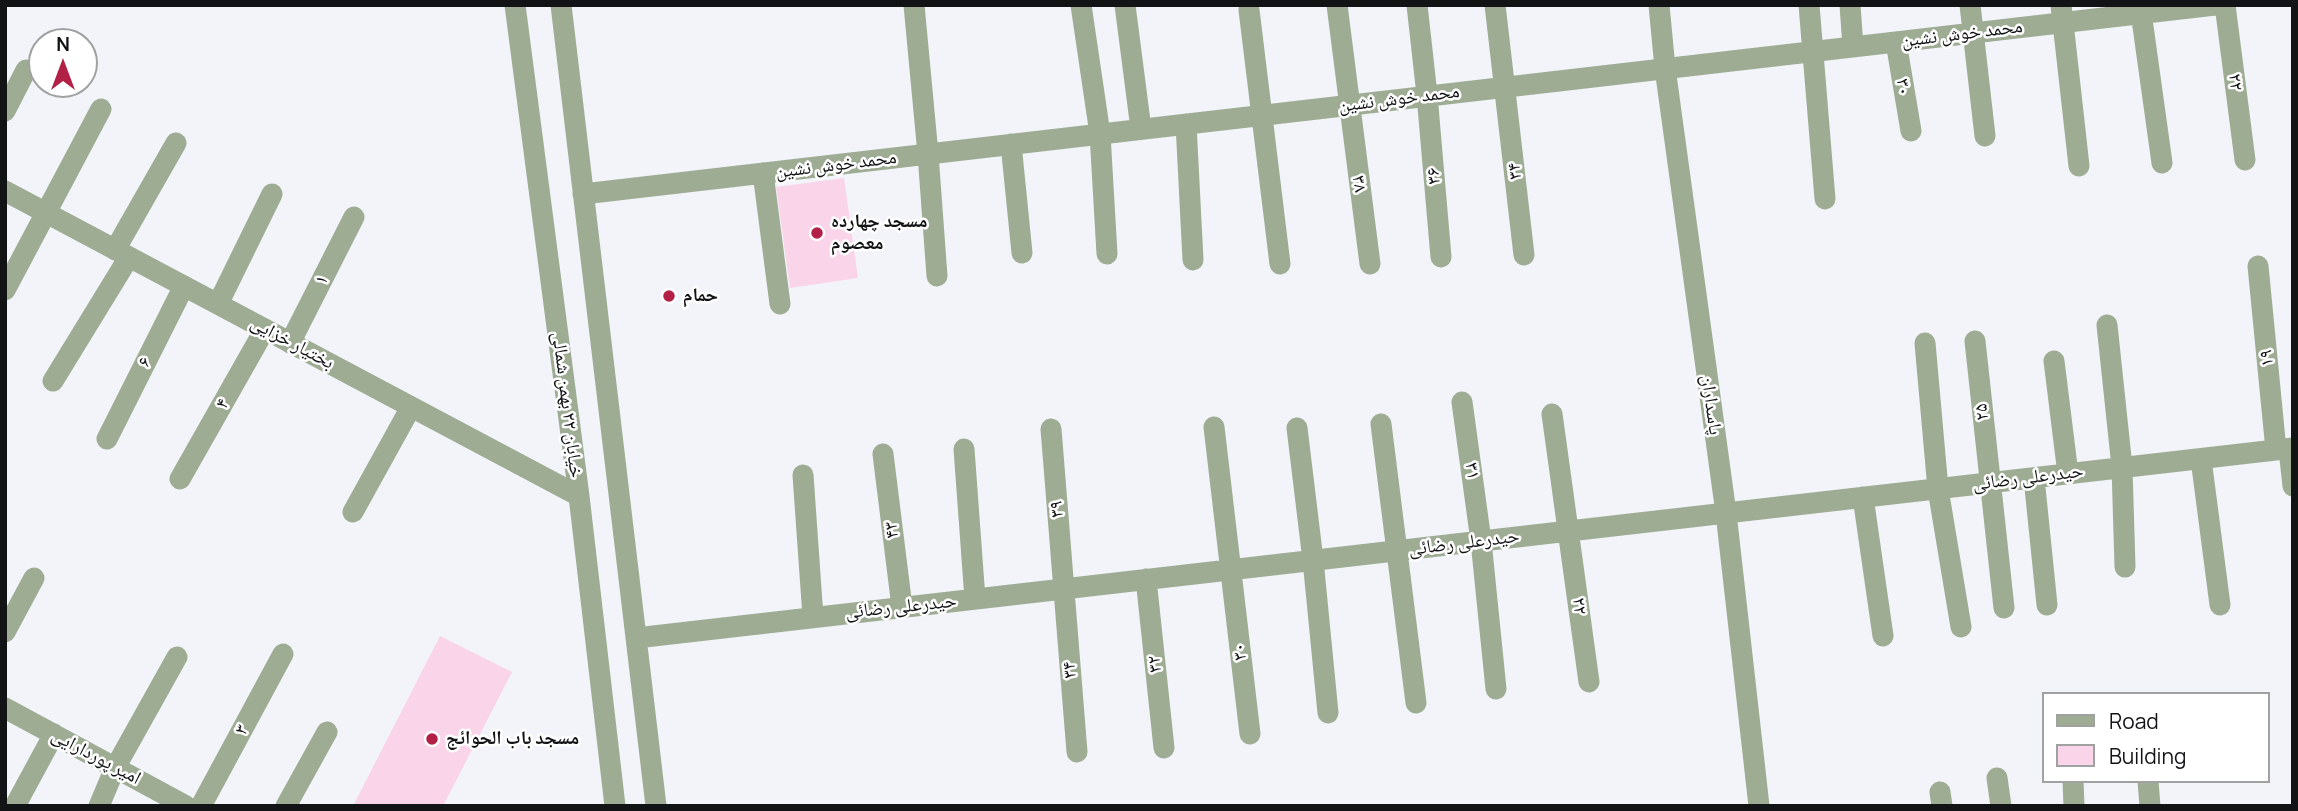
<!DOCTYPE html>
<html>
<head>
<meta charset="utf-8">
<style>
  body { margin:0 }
  #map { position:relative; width:2298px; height:811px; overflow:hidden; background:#f2f4fa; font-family:Manrope,sans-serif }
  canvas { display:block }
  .frame { position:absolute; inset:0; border:7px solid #121315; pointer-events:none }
  .legend { position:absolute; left:2042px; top:692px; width:228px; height:91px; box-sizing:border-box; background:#fff; border:2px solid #a0a1a1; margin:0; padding:9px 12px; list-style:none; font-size:21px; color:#121315 }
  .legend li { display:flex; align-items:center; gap:14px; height:35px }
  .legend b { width:35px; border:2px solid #a0a1a1 }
  .north { position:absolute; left:28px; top:28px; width:70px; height:70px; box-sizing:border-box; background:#fff; border:2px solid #a0a1a1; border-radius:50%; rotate:0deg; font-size:19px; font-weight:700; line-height:28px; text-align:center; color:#121315 }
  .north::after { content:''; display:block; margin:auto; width:24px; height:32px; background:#b22046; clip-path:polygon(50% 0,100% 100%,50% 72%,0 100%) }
</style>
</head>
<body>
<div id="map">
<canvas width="2298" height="811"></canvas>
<div class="frame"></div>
<ul class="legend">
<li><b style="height:9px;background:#9eac94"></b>Road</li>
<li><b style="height:19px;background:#fad4e8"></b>Building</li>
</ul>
<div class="north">N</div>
</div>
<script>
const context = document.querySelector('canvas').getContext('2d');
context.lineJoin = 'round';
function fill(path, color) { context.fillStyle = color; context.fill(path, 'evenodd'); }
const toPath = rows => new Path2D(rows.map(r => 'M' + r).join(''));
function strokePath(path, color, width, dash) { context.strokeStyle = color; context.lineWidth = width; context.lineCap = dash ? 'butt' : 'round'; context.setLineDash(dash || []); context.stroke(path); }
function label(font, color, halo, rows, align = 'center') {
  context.font = font + ' Manrope,"Noto Naskh Arabic",sans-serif'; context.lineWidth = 5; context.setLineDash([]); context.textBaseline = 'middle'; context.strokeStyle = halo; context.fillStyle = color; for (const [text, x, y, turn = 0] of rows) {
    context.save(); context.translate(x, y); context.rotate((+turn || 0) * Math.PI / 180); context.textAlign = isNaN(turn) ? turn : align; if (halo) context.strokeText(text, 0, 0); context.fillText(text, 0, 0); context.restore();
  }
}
fill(toPath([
  [844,178,858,278,790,288,776,187],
  [440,636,512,672,443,806,353,806]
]), '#fad4e8');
strokePath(toPath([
  [515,5,579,496,615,806],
  [561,5,656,806],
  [914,5,928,154,937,276],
  [1081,5,1100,134,1107,254],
  [1125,5,1141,129],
  [1337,5,1370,264],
  [1417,5,1427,95,1441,257],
  [1495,5,1524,255],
  [1659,5,1665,68,1726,513,1759,806],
  [1809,5,1825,199],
  [1850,5,1853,47],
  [1970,5,1985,136],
  [2061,5,2079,166],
  [2140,5,2162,163],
  [2225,5,2245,160],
  [1249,10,1280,264],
  [1896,42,1911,131],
  [5,111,26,70],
  [1186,124,1193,260],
  [1011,144,1022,253],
  [763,173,780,304],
  [5,191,579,496],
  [583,194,2215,5],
  [115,250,176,143],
  [2258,266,2276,450],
  [5,290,101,109],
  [218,304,272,194],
  [2107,325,2122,467,2125,567],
  [1975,341,2004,608],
  [290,343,354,217],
  [1925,343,1938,489,1961,627],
  [2054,361,2068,474],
  [53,381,129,257],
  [1462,402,1481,541,1496,689],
  [1552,414,1589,682],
  [1381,424,1416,703],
  [1214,427,1250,734],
  [1297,428,1313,560,1328,713],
  [1051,429,1077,752],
  [107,439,184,286],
  [964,449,975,599],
  [2289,449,2293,486],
  [883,454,902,607],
  [2201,459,2220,605],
  [803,475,813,617],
  [2034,478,2047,605],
  [180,479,265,329],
  [1863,497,1883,636],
  [353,512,411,407],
  [1146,579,1164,748],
  [5,632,34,578],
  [636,638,2293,448],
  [5,708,186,806],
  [1997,778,2001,806],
  [2073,781,2074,806],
  [2148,781,2150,806],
  [1940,792,1942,806],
  [15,806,54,734],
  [99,806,115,768,177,657],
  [201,806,283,654],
  [286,806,327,732]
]), '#9eac94', 21);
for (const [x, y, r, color] of [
  [817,233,7,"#b22046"],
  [669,296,7,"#b22046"],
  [432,739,7,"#b22046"]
]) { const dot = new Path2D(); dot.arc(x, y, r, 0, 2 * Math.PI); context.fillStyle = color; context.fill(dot); strokePath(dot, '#fff', 2.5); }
label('19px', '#121315', '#fff', [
  ["محمد خوش نشین",1962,34,-7],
  ["۲۲",2235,82,83],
  ["۳۰",1903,87,81],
  ["محمد خوش نشین",1399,99,-7],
  ["محمد خوش نشین",836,165,-7],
  ["۳۴",1515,171,-96],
  ["۳۶",1434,176,-95],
  ["۳۸",1359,184,82],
  ["۱",322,280,-63],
  ["بختیار خزایی",292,343,28],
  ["۱۹",2267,358,-96],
  ["۶",145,362,-63],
  ["۴",223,404,-61],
  ["خیابان ۲۲ بهمن شمالی",567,405,83],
  ["پاسداران",1711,405,82],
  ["۲۵",1982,412,-96],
  ["۳۱",1472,471,82],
  ["حیدرعلی رضائی",2028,478,-7],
  ["۳۹",1057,509,-94],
  ["۴۳",892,530,-97],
  ["حیدرعلی رضائی",1464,543,-7],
  ["۲۲",1579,606,83],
  ["حیدرعلی رضائی",901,607,-6],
  ["۳۰",1240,652,-97],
  ["۳۲",1155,664,-96],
  ["۳۴",1070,670,-95],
  ["۳",242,730,-62],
  ["امیر پوردارایی",96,757,28]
]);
label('bold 19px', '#121315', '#fff', [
  ["مسجد چهارده",831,222],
  ["معصوم",831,244],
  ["حمام",683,296],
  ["مسجد باب الحوائج",446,739]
], 'left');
</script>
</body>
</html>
